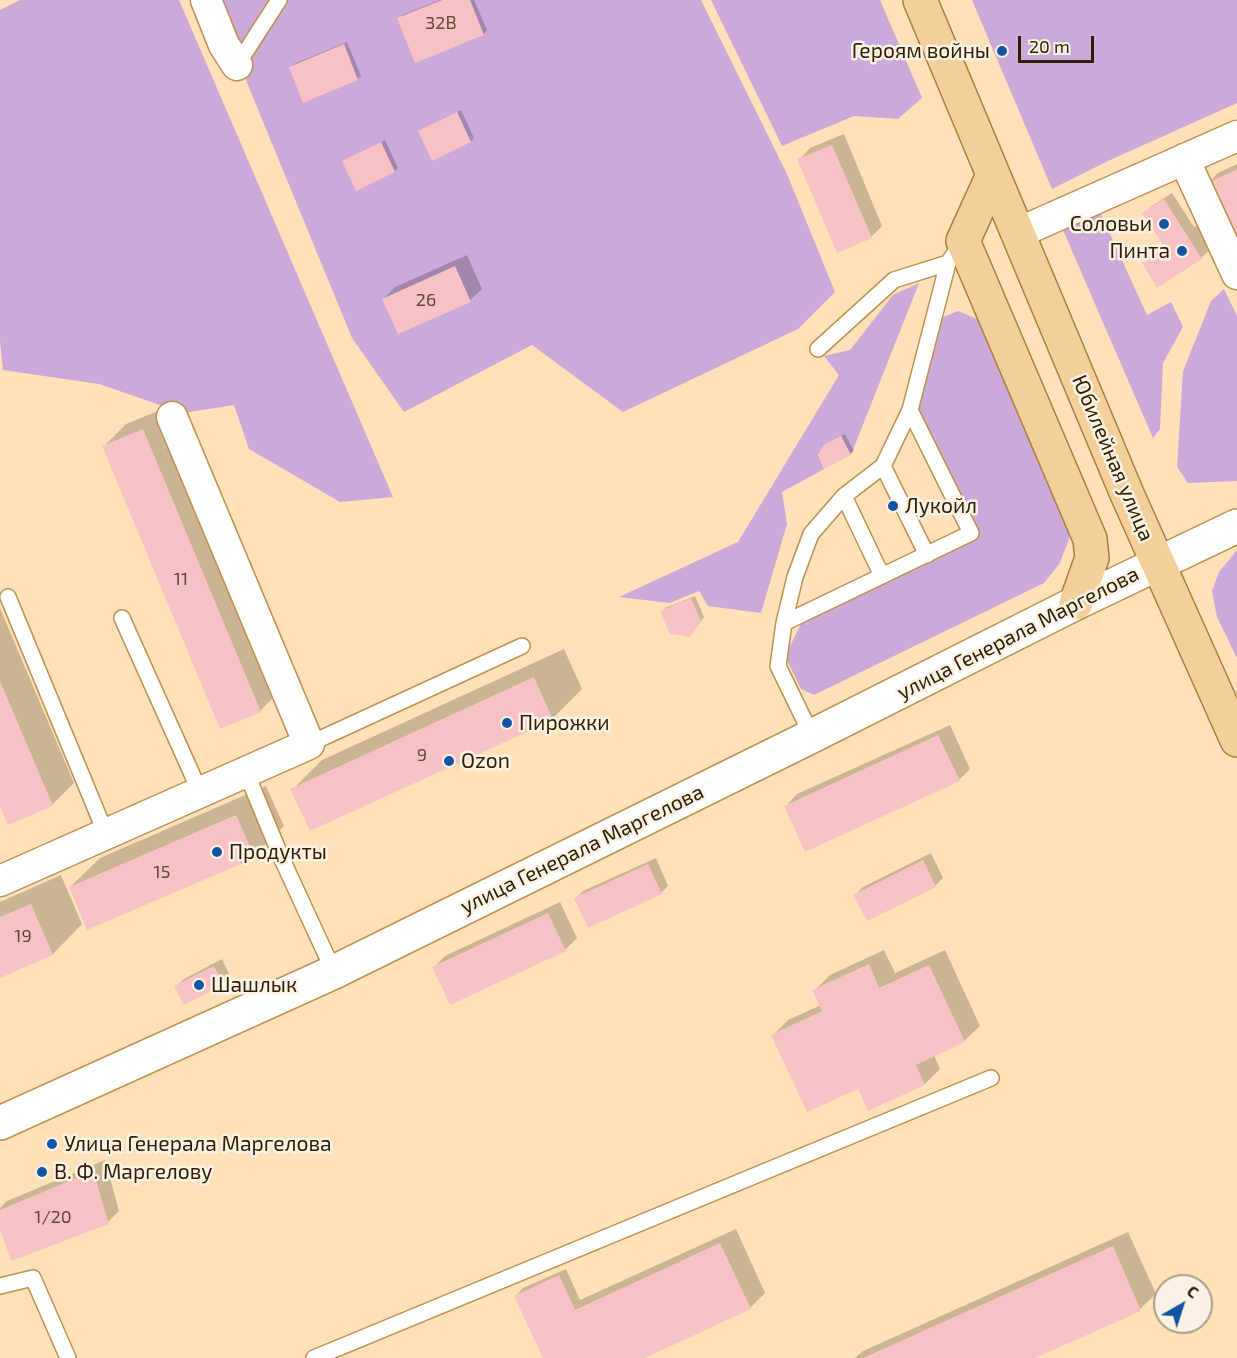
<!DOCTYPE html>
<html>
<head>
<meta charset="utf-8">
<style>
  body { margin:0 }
  #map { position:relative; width:1237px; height:1358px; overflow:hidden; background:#fee1b8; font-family:"Exo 2",sans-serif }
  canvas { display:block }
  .north { position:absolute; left:1153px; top:1274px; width:60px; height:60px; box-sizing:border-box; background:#fbf1e4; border:2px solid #aa9d8a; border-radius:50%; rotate:39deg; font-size:16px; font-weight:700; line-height:24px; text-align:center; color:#311f02 }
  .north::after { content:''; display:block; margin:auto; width:21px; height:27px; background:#1154a4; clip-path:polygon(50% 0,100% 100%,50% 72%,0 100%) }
  .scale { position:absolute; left:1018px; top:36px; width:76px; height:27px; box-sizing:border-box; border:3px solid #311f02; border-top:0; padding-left:8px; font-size:18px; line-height:21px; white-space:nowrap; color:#311f02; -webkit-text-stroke:4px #fbf1e4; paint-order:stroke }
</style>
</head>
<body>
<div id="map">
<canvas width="1237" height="1358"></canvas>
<div class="north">С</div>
<div class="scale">20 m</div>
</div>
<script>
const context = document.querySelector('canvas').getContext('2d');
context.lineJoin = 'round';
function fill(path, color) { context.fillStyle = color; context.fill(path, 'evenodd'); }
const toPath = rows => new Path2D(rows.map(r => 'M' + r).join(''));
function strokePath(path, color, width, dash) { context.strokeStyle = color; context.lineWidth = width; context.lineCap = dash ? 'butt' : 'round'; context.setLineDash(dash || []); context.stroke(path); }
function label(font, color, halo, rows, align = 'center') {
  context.font = font + ' "Exo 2",sans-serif'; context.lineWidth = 5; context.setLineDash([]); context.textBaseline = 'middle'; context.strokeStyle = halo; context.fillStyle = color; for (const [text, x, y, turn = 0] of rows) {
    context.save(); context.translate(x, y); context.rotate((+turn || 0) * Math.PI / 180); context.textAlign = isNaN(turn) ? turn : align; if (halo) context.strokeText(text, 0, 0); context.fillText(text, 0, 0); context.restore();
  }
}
fill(toPath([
  [20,0,179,0,393,497,340,502,249,449,234,405,183,413,99,384,3,370,0,341,0,10],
  [213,0,701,0,787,174,835,292,798,329,623,412,532,345,404,412,352,338],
  [711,0,880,0,922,98,898,119,854,116,782,146],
  [972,0,1237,0,1237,103,1108,161,1052,189],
  [1100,212,1147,315,1171,302,1183,327,1163,363,1160,429,1153,438,1063,230],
  [919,283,851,455,841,436,824,445,818,455,824,469,782,492,787,524,761,613,708,606,699,591,670,603,619,597,738,542,839,375,824,356,850,350,893,295],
  [1224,289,1237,316,1237,481,1188,483,1177,467,1183,371,1211,301],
  [958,311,980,320,1070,536,1060,563,1044,583,814,695,801,689,785,656,805,616,977,532,917,412,941,318],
  [1237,550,1237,658,1217,617,1212,591,1219,572]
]), '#cba9d9');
fill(toPath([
  [440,0,474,0,487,30,484,34,416,61,399,19,402,15],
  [347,42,361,76,357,79,290,67,294,64],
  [461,110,474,138,471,141,420,131],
  [844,134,882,226,871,237,799,160,810,148],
  [385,140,398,168,394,171,344,161],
  [1237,164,1237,249,1206,185,1218,173],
  [1172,193,1194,227,1199,224,1213,247,1201,258,1143,263,1165,246,1144,213,1152,206],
  [467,255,482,289,470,300,383,299,395,287],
  [165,408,282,689,260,711,104,446,126,424],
  [845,434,854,451,850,454,825,445],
  [695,596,704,617,693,632,662,612,665,608],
  [0,608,74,783,52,805,0,804],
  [564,649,582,689,552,719,311,829,292,790,322,760],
  [950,725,970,769,959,780,786,806,797,794],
  [266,786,284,826,254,856,70,887,100,858],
  [931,853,943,878,935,886,855,895,863,887],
  [656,858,668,886,661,893,576,898,583,891],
  [61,875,82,924,53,954,0,977,0,902],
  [560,902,577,938,565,950,434,967,445,956],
  [884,950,895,973,945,950,980,1026,964,1041,934,1055,940,1069,925,1084,869,1109,858,1087,773,1035,788,1020,821,1005,814,991,830,975],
  [222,959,230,976,223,984,176,986,184,979],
  [105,1160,119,1211,108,1222,0,1225,0,1208,7,1201],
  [736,1229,765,1293,750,1308,641,1358,544,1358,516,1296,523,1288,566,1269,580,1300],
  [1128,1232,1156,1294,1140,1309,1032,1358,855,1358,863,1351]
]), '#0003');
fill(toPath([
  [442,0,470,0,484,35,415,63,397,18],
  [344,44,358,80,303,103,289,67],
  [457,112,471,142,432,161,418,131],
  [381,142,395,172,356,191,342,161],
  [832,145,872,238,837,253,797,159],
  [1237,169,1237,253,1204,185],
  [1164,199,1202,259,1157,288,1142,263,1165,248,1142,213],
  [455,266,471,302,398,334,382,299],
  [143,429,261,712,220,729,102,446],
  [841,436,851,455,824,469,818,455,824,445],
  [691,598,701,621,690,637,670,634,660,611],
  [534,677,553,720,310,831,290,789],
  [0,681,53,806,8,825,0,807],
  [938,735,960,781,805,852,784,806],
  [236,815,255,858,87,930,69,887],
  [923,860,936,887,867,921,853,895],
  [648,864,662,894,588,928,574,898],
  [31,904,53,955,0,978,0,917],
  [548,913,566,951,450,1005,432,967],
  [869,964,879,988,929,965,965,1042,916,1065,925,1085,868,1111,858,1089,807,1112,771,1035,822,1011,812,990],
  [214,966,224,985,184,1005,174,986],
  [93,1171,109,1224,11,1261,0,1229,0,1210],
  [720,1243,751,1309,645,1358,543,1358,514,1296,559,1275,575,1310],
  [1113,1246,1141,1311,1035,1358,863,1358]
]), '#f8c2c4');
const lane = toPath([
  [237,65,279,0],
  [818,349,894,280,948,263],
  [883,466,927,555],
  [844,496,882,576],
  [8,597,106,834],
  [122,618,200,792],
  [784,623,971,533,910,410],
  [812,736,778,666,784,623,795,577,811,534,844,496,883,466,910,410,948,263,963,241],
  [309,744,522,646],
  [246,772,281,857,334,972],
  [0,1286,33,1278,68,1358],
  [314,1358,991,1078]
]);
const street = toPath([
  [206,0,224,45,237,65],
  [1184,159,1237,274],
  [1018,233,1237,136],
  [0,881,309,744,172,417]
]);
const secondary = toPath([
  [0,1123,334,972,812,736,1076,603,1237,526]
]);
const primary = toPath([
  [920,0,1127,494,1237,740],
  [993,175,963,241,1090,539,1092,558,1076,603]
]);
strokePath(lane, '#be914c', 18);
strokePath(street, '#be914c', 33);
strokePath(secondary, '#be914c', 36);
strokePath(primary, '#aa7e39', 36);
strokePath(lane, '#fff', 15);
strokePath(street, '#fff', 30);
strokePath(secondary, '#fff', 33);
strokePath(primary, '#f3d09a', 33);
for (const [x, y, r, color] of [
  [1002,51,6,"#1154a4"],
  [1164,224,6,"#1154a4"],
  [1182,251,6,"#1154a4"],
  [893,506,6,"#1154a4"],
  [507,723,6,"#1154a4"],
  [449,761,6,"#1154a4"],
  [217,852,6,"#1154a4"],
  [199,985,6,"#1154a4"],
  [52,1144,6,"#1154a4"],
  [42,1172,6,"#1154a4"]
]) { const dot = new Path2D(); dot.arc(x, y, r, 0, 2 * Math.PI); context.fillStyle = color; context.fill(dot); strokePath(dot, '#fbf1e4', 2); }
label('18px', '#634832', null, [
  ["32В",441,23],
  ["26",426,300],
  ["11",181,579],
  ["9",422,755],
  ["15",162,872],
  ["19",23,936],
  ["1/20",53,1217]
]);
label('21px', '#311f02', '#fbf1e4', [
  ["Героям войны",990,51,"right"],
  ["Соловьи",1152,224,"right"],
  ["Пинта",1170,251,"right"],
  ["Лукойл",905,506],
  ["Пирожки",519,723],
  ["Ozon",461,761],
  ["Продукты",229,852],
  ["Шашлык",211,985],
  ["Улица Генерала Маргелова",64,1144],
  ["В. Ф. Маргелову",54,1172]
], 'left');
label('21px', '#311f02', '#fbf1e4', [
  ["Юбилейная улица",1113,458,67],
  ["улица Генерала Маргелова",1018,633,-27],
  ["улица Генерала Маргелова",582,849,-26]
]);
</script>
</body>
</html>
